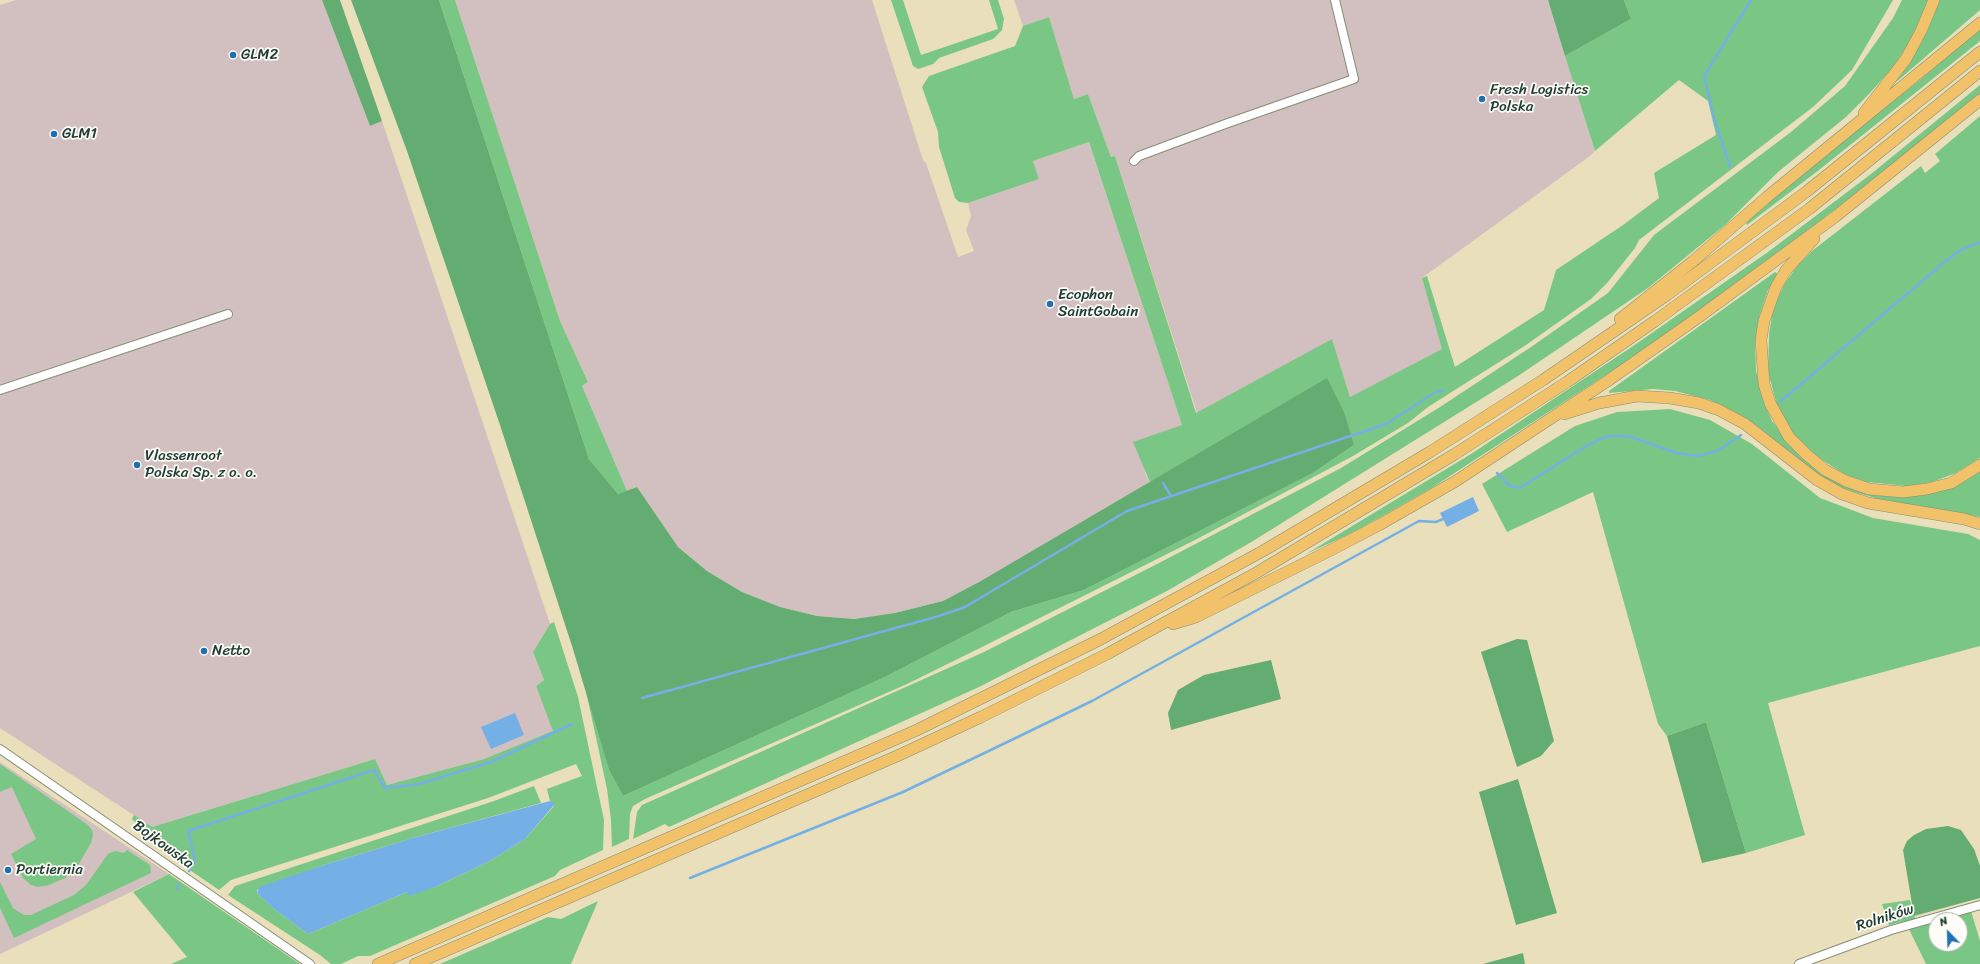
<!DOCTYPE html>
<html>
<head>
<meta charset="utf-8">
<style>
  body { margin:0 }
  #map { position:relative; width:1980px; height:964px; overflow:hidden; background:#eadfbb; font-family:Sriracha,sans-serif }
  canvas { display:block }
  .north { position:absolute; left:1928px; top:912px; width:40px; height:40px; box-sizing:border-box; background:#fdfcf7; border:1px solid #a4b0a9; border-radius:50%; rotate:337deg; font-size:11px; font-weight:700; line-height:16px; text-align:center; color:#1f3d34 }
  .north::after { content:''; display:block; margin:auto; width:14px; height:18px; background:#1f6fb2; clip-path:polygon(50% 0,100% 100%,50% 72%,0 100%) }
</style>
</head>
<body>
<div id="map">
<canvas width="1980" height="964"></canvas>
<div class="north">N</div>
</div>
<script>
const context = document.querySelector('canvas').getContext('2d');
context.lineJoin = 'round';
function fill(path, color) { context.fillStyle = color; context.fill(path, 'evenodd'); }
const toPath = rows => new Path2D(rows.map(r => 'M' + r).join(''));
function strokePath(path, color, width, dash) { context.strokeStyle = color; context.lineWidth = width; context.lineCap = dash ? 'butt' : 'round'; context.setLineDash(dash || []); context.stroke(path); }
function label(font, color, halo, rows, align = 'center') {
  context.font = font + ' Sriracha,sans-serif'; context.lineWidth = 3.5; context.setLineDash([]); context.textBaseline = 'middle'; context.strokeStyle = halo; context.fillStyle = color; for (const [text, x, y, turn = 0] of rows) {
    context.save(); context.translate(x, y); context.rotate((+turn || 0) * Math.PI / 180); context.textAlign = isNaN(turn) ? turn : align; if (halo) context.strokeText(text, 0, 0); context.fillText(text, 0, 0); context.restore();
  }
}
fill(toPath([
  [16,0,322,0,370,126,382,121,550,624,533,652,544,680,536,686,554,731,484,759,387,785,375,759,152,827,0,728,0,5],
  [455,0,872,0,923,160,926,163,958,257,974,251,966,230,971,216,968,203,1039,179,1033,161,1089,142,1182,425,1145,473,1150,482,979,582,943,601,895,613,854,619,817,616,780,607,742,592,707,571,678,547,637,487,627,491,582,386,588,382,560,321],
  [1014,0,1548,0,1595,151,1590,156,1422,278,1443,349,1350,397,1332,340,1197,413,1115,156,1111,157,1088,94,1074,99,1049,17,1023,26],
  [0,762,169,874,0,954]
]), '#d2bfc0');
fill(toPath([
  [439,0,455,0,560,321,588,382,582,386,627,491,618,494,589,459],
  [891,0,903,0,921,55,998,29,989,0,998,0,1004,19,1002,30,993,39,939,58,933,64,918,69,913,66],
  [1624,0,1893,0,1852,70,1813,107,1639,240,1635,248,1607,283,1591,299,1526,345,1428,407,1408,423,1353,456,1197,539,978,649,907,684,645,799,633,806,630,814,629,839,612,847,611,820,607,789,586,691,609,770,623,796,885,677,1011,612,1084,590,1313,473,1354,445,1189,460,1150,482,1133,442,1182,425,1089,142,1033,161,1039,179,968,203,959,202,955,198,939,147,938,132,922,87,929,76,1015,46,1023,26,1049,17,1074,99,1088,94,1111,157,1115,156,1196,413,1332,339,1350,397,1442,349,1422,278,1427,276,1455,367,1544,310,1556,270,1623,225,1659,198,1654,173,1716,135,1708,101,1679,80,1595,151,1565,56,1631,19],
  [1902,0,1928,0,1915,33,1894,66,1870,93,1846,117,1778,172,1725,225,1648,288,1518,376,1253,541,1167,591,979,687,669,827,665,824,633,839,637,812,642,805,984,652,1159,563,1341,468,1440,407,1531,347,1608,293,1654,235,1791,132,1845,86,1893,18],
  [1938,0,1980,0,1980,10,1895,83,1913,56],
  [1980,29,1980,41,1819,170,1747,225,1746,223,1789,184,1920,80],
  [1980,85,1980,94,1870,182,1802,235,1644,350,1433,487,1354,532,1306,554,1471,454,1636,344,1768,252,1871,174],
  [1980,116,1980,458,1956,473,1932,482,1907,486,1867,482,1846,475,1811,453,1794,436,1778,409,1768,372,1769,334,1773,309,1784,285,1797,266,1812,251,1921,166,1925,173,1940,161,1935,154],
  [1775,272,1778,274,1768,290,1759,317,1755,341,1756,371,1765,405,1772,421,1796,452,1811,465,1858,490,1878,496,1905,496,1980,470,1980,517,1956,512,1885,501,1845,489,1828,481,1811,469,1748,419,1710,400,1675,391,1653,389,1609,393,1609,391],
  [1670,409,1710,420,1752,444,1820,498,1873,518,1968,534,1980,540,1980,646,1768,703,1805,835,1746,853,1706,722,1667,736,1658,724,1593,492,1507,532,1482,484,1575,426,1617,412],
  [554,622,578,697,604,820,603,850,560,870,555,876,370,956,358,956,341,964,331,964,320,955,228,895,235,886,494,801,534,786,541,803,413,838,324,865,257,890,257,893,274,909,308,934,407,892,435,887,490,861,525,839,554,806,553,802,550,801,547,789,582,776,576,764,488,798,231,880,219,890,165,853,132,819,134,815,152,827,375,759,387,785,484,759,553,731,536,686,544,680,533,652,550,624],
  [0,764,88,825,92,830,93,835,91,843,77,867,65,878,49,885,38,887,31,885,23,878,11,854,36,839,12,787,0,792],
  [127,850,150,865,151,873,14,938,0,908,0,882,13,908,24,915,31,915,74,895,86,885,108,854,115,851,124,853],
  [169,874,300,964,171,964,187,957,133,892],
  [1910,900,1917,925,1936,920,1936,944,1960,944,1960,920,1937,920,1971,911,1980,941,1980,964,1926,964,1905,921,1889,925,1882,904],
  [598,901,571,964,440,964,548,917,561,919]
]), '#7ac785');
fill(toPath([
  [322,0,340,0,382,121,370,126],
  [351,0,439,0,589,459,618,494,637,487,678,547,707,571,742,592,780,607,817,616,854,619,895,613,943,601,979,582,1327,378,1344,412,1354,445,1313,473,1084,590,1011,612,885,677,623,796,609,770,573,649,500,425,407,151],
  [1548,0,1624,0,1631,19,1565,56],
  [1517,639,1527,640,1554,741,1541,756,1517,767,1481,652],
  [1271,660,1281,699,1171,730,1168,713,1178,690,1204,675],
  [1706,722,1746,853,1702,863,1667,736],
  [1518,779,1557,913,1516,925,1479,792],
  [1948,826,1961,830,1974,849,1980,866,1980,898,1914,916,1903,850,1907,841,1914,835,1926,829],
  [1523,953,1525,964,1483,964]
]), '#63ac72');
fill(toPath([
  [1473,497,1479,511,1447,527,1440,513],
  [515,713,524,735,491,749,481,727],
  [550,801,554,802,554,805,525,839,490,861,435,887,409,896,407,892,308,934,274,909,257,893,259,887,324,865,413,838]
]), '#74b0e5');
strokePath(toPath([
  [1730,166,1714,119,1704,76,1751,0],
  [1781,401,1947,260,1959,251,1980,242],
  [1497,473,1510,486,1520,488,1583,448,1600,439,1609,436,1628,436,1677,453,1698,456,1717,451,1741,435],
  [1163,483,1171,496],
  [642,698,939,616,965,607,1127,511,1377,427,1388,423,1437,391,1443,391],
  [189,871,195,860,188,831,374,770,385,788,419,784,491,762,572,724],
  [690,878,903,792,997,747,1092,701,1419,521,1436,522,1443,519],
  [177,889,179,885]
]), '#74b0e5', 2.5);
const minor = toPath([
  [1134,161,1139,156,1228,123,1354,79,1335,0],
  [0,390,228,314],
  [0,749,310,964],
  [1799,964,1891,930,1980,905]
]);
const highway = toPath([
  [1864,113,1906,59,1921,31,1934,0],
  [1814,239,1786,270,1776,287,1764,321,1761,340,1764,384,1770,403,1789,437,1806,454,1825,470,1846,481,1869,489,1903,492,1927,489,1951,483,1980,465],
  [1620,319,1692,262,1767,197,1980,23],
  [1564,414,1599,403,1637,396,1670,398,1699,403,1719,410,1745,424,1817,480,1842,494,1868,503,1964,519,1980,524],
  [1173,624,1196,617,1329,551,1379,525,1456,481,1609,380,1696,319,1835,217,1980,100],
  [378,964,917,730,1101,639,1263,551,1430,452,1543,380,1667,295,1806,192,1980,52],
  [415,964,897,756,981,717,1107,654,1256,573,1455,454,1567,382,1655,321,1809,209,1980,71]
]);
strokePath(minor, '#848e78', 10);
strokePath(highway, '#848e78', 12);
strokePath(minor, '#fff', 8);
strokePath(highway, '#f2c26a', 11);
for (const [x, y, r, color] of [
  [233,55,4,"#1f6fb2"],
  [1482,99,4,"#1f6fb2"],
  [54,134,4,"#1f6fb2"],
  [1050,304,4,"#1f6fb2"],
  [137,465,4,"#1f6fb2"],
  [204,651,4,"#1f6fb2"],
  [8,870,4,"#1f6fb2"]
]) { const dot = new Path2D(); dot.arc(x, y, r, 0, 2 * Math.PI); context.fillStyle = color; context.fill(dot); strokePath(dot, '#fdfcf7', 1.5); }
label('15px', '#1f3d34', '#fdfcf7', [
  ["GLM2",241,55],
  ["Fresh Logistics",1490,90],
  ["Polska",1490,107],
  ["GLM1",62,134],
  ["Ecophon",1058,295],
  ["SaintGobain",1058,312],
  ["Vlassenroot",145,456],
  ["Polska Sp. z o. o.",145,473],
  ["Netto",212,651],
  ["Portiernia",16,870]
], 'left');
label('15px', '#1f3d34', '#fdfcf7', [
  ["Bojkowska",163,845,36],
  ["Rolników",1885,918,-18]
]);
</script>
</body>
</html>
